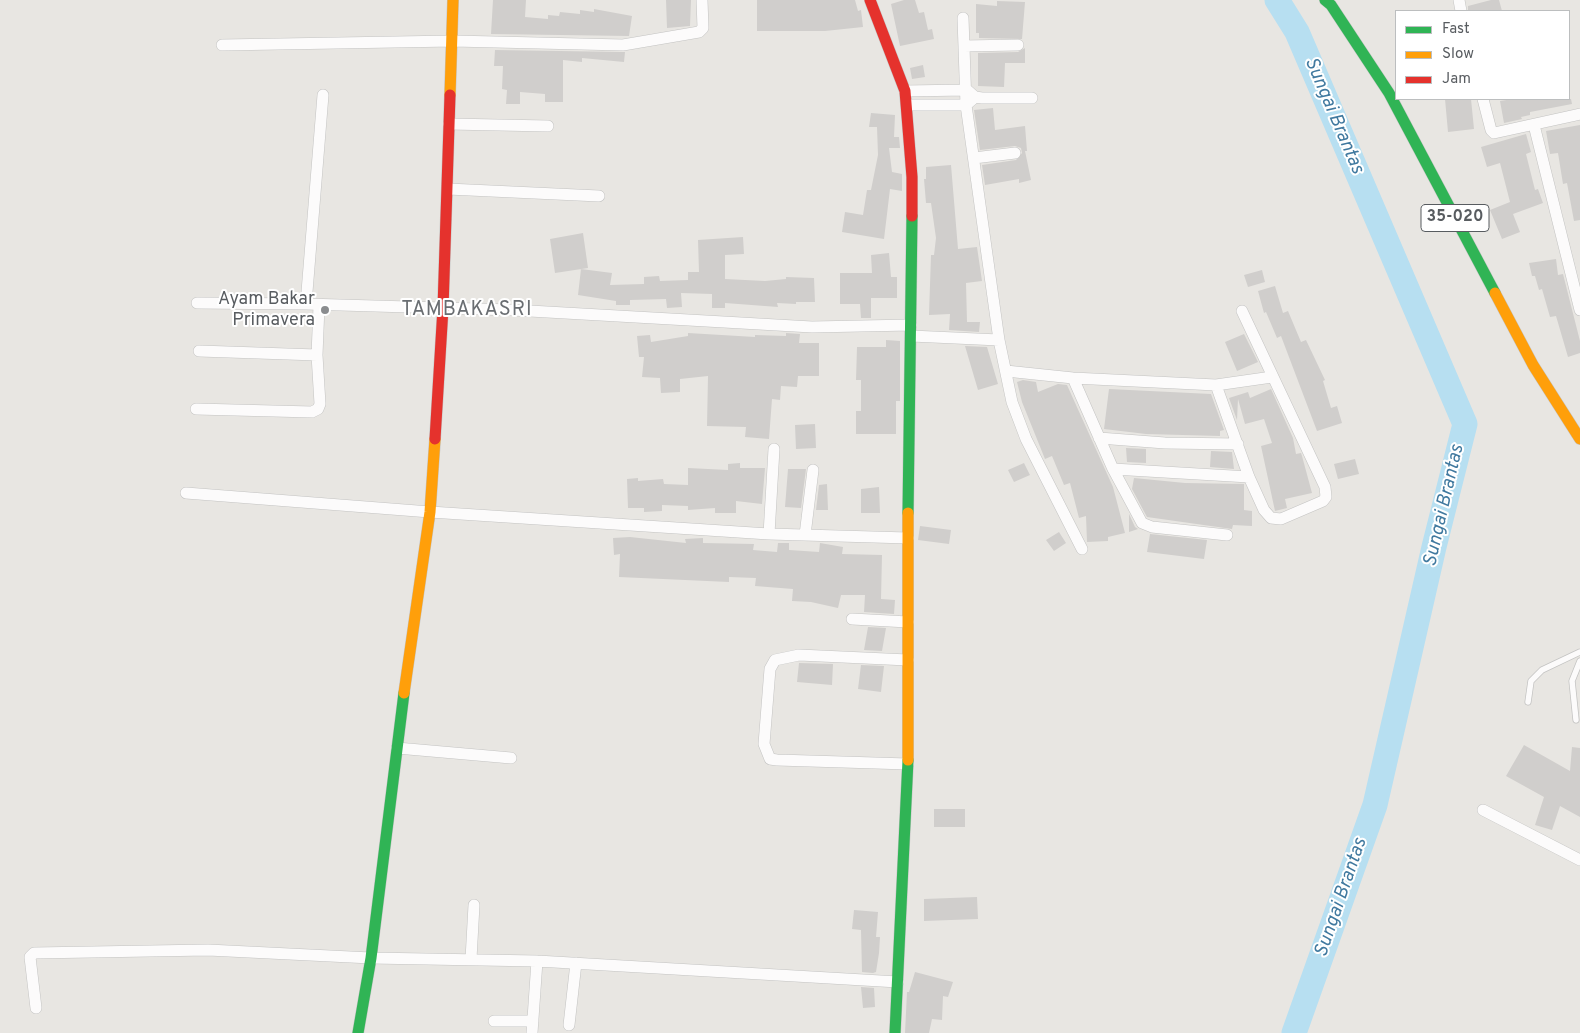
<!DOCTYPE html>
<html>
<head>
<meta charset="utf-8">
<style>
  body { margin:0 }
  #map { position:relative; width:1580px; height:1033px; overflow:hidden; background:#e8e6e2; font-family:Overpass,sans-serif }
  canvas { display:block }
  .legend { position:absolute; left:1395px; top:10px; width:175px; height:90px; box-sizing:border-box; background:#fff; border:1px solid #bcbebf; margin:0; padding:6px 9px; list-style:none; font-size:15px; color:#585c60 }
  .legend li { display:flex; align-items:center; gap:10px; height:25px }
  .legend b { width:25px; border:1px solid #bcbebf }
</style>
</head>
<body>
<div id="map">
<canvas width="1580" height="1033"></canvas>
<ul class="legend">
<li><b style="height:6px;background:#30b455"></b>Fast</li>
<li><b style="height:6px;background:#ff9f0a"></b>Slow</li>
<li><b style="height:6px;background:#e5322d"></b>Jam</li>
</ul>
</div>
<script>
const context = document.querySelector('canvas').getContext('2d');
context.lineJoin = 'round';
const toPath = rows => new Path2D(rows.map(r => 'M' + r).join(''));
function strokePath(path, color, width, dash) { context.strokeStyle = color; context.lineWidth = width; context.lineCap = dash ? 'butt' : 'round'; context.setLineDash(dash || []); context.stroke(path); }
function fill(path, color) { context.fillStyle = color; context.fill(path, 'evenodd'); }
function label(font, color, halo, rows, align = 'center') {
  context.font = font + ' Overpass,sans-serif'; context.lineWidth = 4; context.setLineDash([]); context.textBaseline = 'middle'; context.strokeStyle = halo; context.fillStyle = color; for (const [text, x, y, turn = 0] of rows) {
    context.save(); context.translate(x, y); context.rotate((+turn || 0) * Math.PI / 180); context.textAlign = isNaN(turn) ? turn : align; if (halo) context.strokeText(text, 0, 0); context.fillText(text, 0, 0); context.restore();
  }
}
strokePath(toPath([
  [1277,0,1297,32,1465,424,1434,547,1375,805,1294,1033]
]), '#b7dff1', 25);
fill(toPath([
  [493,0,526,0,525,17,548,19,548,15,559,16,560,12,580,14,580,10,594,12,594,9,632,16,629,36,491,34],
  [666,0,691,0,690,26,667,28],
  [757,0,855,0,858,11,861,10,863,27,825,31,757,31],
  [904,0,915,0,919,13,924,12,928,30,932,29,934,39,900,46,891,4],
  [1491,0,1499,0,1502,11,1468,11,1468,6],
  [997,1,1025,2,1022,39,979,38,979,33,976,33,976,4,997,6],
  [1025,48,1025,63,1005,63,1004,87,978,86,978,53,1018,52],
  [495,50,623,52,625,52,624,62,582,58,582,62,563,60,563,102,545,102,545,94,520,92,520,104,506,104,507,90,502,89,503,66,494,66],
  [923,65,925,77,912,79,910,68],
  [1445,99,1471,99,1474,129,1448,132],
  [1513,99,1571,99,1572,104,1530,112,1530,115,1521,117,1522,119,1504,123,1500,101],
  [993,108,995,130,1025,126,1027,151,1025,151,1031,180,1019,183,1019,179,985,185,982,165,1016,160,1022,153,1021,148,1015,146,980,150,974,110],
  [871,113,895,115,894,137,899,137,900,148,889,148,892,172,902,174,902,191,890,189,884,239,842,232,845,212,863,215,867,190,871,190,878,155,877,127,869,127],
  [1580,125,1580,220,1574,221,1567,183,1563,184,1558,153,1550,154,1546,131],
  [1526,134,1531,152,1526,154,1535,190,1538,189,1543,203,1513,214,1520,232,1502,239,1490,210,1510,202,1500,163,1487,167,1481,147],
  [951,165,958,249,977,247,982,281,966,283,967,322,980,322,979,332,949,330,950,314,929,315,931,255,934,255,936,238,931,203,926,203,924,179,926,179,926,167],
  [583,233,588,268,555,273,550,239],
  [743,237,744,254,725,255,725,279,765,281,786,279,786,277,814,278,815,302,796,302,796,304,777,303,778,307,725,303,725,308,712,308,712,294,681,293,682,307,667,308,666,299,630,300,630,305,616,305,616,301,578,295,581,269,612,273,610,285,644,284,644,277,659,276,660,281,688,280,688,272,699,272,698,240],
  [889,253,891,277,897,277,897,298,871,298,871,318,861,318,860,304,840,304,840,273,872,273,871,255],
  [1556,259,1558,275,1563,274,1580,341,1580,353,1568,357,1556,316,1550,317,1542,289,1539,290,1535,276,1532,276,1529,263],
  [1262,270,1265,282,1248,287,1244,275],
  [1275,286,1283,313,1288,311,1301,342,1306,340,1325,380,1323,381,1331,408,1337,406,1342,423,1317,431,1281,336,1277,338,1266,312,1264,313,1258,291],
  [688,333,755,337,755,335,786,336,786,333,800,334,799,343,819,343,819,376,798,376,797,387,781,386,780,400,772,399,769,439,745,437,746,427,707,426,708,376,680,379,680,392,661,393,660,378,642,377,644,357,639,357,637,336,650,335,651,342,688,336],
  [1244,334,1258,362,1237,371,1225,342],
  [886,340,900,341,900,401,896,401,896,434,856,434,856,411,861,411,861,380,856,380,857,347,886,347],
  [965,346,987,347,998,384,978,390],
  [1023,380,1036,382,1038,392,1058,384,1067,385,1113,487,1125,533,1108,537,1108,541,1087,542,1086,516,1079,518,1070,483,1064,485,1052,456,1045,459,1022,402,1017,382],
  [1109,389,1211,394,1224,430,1220,431,1220,436,1146,434,1104,429],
  [1271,389,1293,438,1296,454,1301,453,1302,456,1312,493,1285,499,1287,508,1275,511,1261,446,1272,443,1264,419,1245,424,1238,399,1237,420,1229,398,1248,392,1250,398],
  [815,424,816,448,796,449,795,425],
  [1126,448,1146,449,1146,463,1127,462],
  [1211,451,1232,452,1234,469,1210,467],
  [1355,459,1359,474,1338,479,1334,464],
  [740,463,740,468,765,468,762,504,736,501,736,513,715,513,715,508,688,510,688,506,662,505,662,511,644,512,644,508,628,508,627,479,638,478,638,481,663,479,664,484,688,485,688,468,728,470,728,464],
  [1024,463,1030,475,1014,482,1008,470],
  [788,469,806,469,801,508,785,507],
  [1134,478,1185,483,1244,484,1244,510,1252,511,1252,526,1233,525,1232,529,1147,517,1132,489],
  [827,484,828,510,816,510,819,485],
  [879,487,880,513,861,513,861,489],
  [1129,514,1135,527,1138,529,1129,532],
  [920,526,951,530,949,544,918,540],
  [1059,532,1066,543,1054,551,1046,540],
  [1150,534,1207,540,1204,559,1147,552],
  [630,537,686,543,685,539,703,538,703,543,754,544,753,550,777,552,778,543,789,543,789,550,819,552,820,543,843,547,842,554,882,555,881,599,895,600,894,614,864,612,865,595,841,595,838,608,811,602,792,601,793,589,755,586,756,578,729,577,729,582,619,577,620,554,614,555,613,538],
  [868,627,886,628,882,651,864,650],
  [799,663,833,664,832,685,797,682],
  [861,665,884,666,881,692,858,689],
  [1524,745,1570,771,1572,747,1580,748,1580,817,1560,806,1552,830,1535,825,1544,797,1506,776],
  [934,809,965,809,965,827,934,827],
  [977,897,978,919,924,921,924,899],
  [854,910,878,912,876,937,880,937,879,953,876,972,873,973,862,972,861,930,852,929],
  [915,972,953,982,948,997,943,996,942,1020,932,1019,929,1033,905,1033,907,992,909,992],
  [861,987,874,988,875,1007,863,1008]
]), '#d0cecc');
const lane = toPath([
  [1528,702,1531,681,1542,670,1580,652],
  [1576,720,1572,681,1580,661]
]);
const street = toPath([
  [1459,0,1461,11],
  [963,18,966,105,999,340,1012,402,1026,439,1082,549],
  [222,45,453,41,623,45,699,32,703,28,702,0],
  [964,46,1018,45],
  [905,91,967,90,975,97,982,98,1032,98],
  [1483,99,1491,130,1494,133,1580,114],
  [907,105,966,105,972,100],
  [449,124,548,126],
  [1534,125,1580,310],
  [974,158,1015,153],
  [448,189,599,196],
  [197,303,306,304,512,310,812,327,911,325],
  [306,304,323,95],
  [911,336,999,340],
  [199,351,317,355],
  [1006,371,1073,378,1216,385,1272,377],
  [1073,378,1113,469,1142,523,1152,527,1227,535],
  [1216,385,1249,477,1264,510,1271,518,1281,519,1323,501,1326,497,1325,487,1242,311],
  [196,409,312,412,318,409,320,404,317,355,319,306],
  [1099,438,1165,443,1238,444],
  [1113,469,1249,477],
  [186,493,430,512,769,534,908,538],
  [769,534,774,449],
  [805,535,813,470],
  [852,619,908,622],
  [908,660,799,655,775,660,770,669,764,744,770,759,777,760,908,764],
  [397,748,511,758],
  [1483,810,1580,860],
  [471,959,474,905],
  [36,1008,30,957,34,953,208,950,371,958,537,961,898,982],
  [494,1021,533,1021],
  [569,1025,576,963],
  [532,1033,537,961]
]);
const fast = toPath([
  [1325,0,1331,5,1389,93,1495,293],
  [908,513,912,216],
  [358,1033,371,958,404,693],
  [895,1033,908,760]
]);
const slow = toPath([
  [450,95,453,0],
  [1495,293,1533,365,1580,439],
  [404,693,430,512,435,439],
  [908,760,908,513]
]);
const jam = toPath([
  [870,0,905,91,912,177,912,216],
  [435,439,443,308,450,95]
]);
strokePath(lane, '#c3c3c2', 7);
strokePath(street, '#c3c3c2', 12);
strokePath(fast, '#c4c4c4', 12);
strokePath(slow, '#c4c4c4', 12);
strokePath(jam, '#c4c4c4', 12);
strokePath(lane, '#fcfbfb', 5.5);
strokePath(street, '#fcfbfb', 11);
strokePath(fast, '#30b455', 11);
strokePath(slow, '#ff9f0a', 11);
strokePath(jam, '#e5322d', 11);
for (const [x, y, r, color] of [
  [325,310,5,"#8a8c8e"]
]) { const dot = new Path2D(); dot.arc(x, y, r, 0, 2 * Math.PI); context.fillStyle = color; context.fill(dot); strokePath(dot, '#fff', 2); }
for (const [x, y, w] of [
  [1455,218,68]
]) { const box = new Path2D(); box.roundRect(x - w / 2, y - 13.5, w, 27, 4); context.fillStyle = '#fff'; context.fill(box); strokePath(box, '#585c60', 1); }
label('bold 16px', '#585c60', null, [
  ["35-020",1455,218]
]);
label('18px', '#585c60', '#fff', [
  ["Ayam Bakar",315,300],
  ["Primavera",315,321]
], 'right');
label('italic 19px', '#40799f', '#fff', [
  ["Sungai Brantas",1333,116,67],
  ["Sungai Brantas",1445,506,-77],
  ["Sungai Brantas",1342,898,-71]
]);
context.letterSpacing = '1px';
label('20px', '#6a6e72', '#fff', [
  ["TAMBAKASRI",467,311]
]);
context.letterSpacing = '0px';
</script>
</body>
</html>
